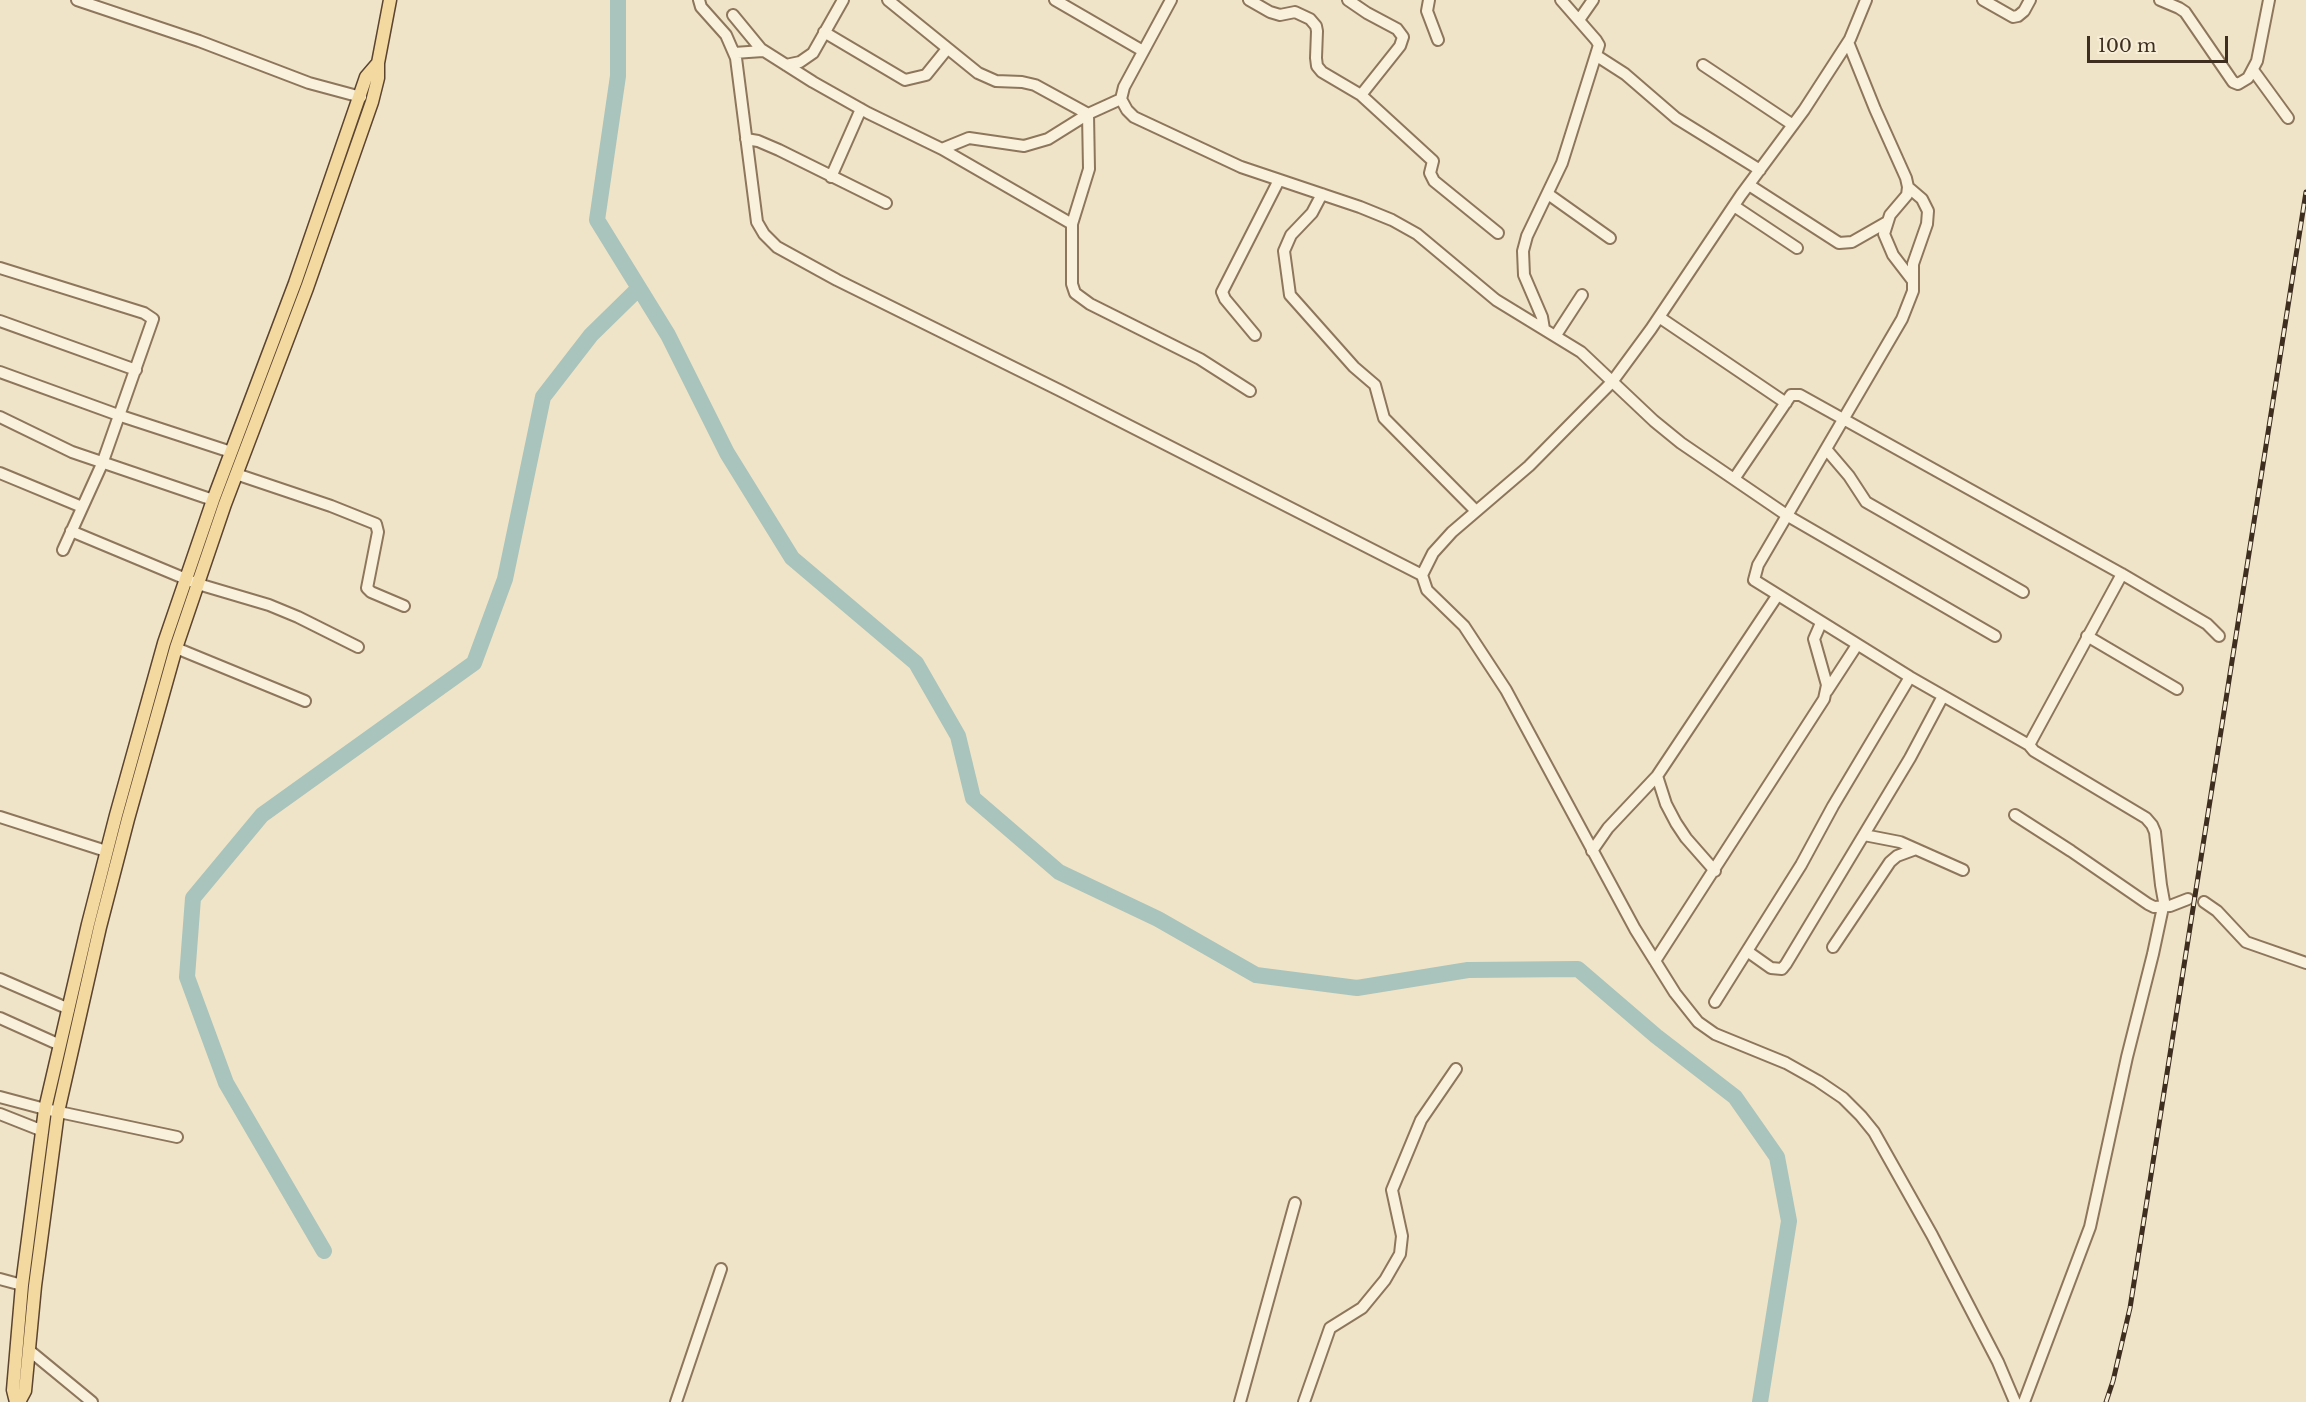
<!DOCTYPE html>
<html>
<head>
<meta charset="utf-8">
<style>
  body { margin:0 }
  #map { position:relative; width:2306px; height:1402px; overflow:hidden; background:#f0e4c8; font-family:"Libre Baskerville",serif }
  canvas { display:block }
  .scale { position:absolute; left:2087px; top:36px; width:141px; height:27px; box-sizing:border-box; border:3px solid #3d2e20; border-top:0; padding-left:8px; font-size:18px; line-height:21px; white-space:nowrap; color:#3d2e20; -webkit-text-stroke:4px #f7eed8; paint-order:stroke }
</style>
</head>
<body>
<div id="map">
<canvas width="2306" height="1402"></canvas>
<div class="scale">100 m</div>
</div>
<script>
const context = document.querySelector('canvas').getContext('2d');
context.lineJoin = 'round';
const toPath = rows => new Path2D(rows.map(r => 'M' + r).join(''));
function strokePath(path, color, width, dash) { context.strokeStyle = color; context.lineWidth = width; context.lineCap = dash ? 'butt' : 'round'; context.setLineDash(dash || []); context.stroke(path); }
strokePath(toPath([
  [618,0,618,76,597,220,668,335,727,453,792,558,916,663,958,736,973,798,1059,872,1158,919,1256,975,1357,988,1468,970,1578,969,1656,1036,1735,1097,1777,1157,1789,1221,1760,1402],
  [324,1251,226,1083,187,977,193,898,262,815,474,663,505,579,543,397,591,335,639,288]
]), '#a9c4bc', 16);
const minor = toPath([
  [77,0,199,41,309,83,361,97],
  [699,0,701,7,726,35,736,58,757,222,764,234,777,247,837,280,1061,391,1422,575],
  [888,0,978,73,996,81,1022,82,1035,85,1088,114,1089,169,1072,224,1072,284,1075,293,1090,304,1200,359,1250,391],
  [1055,0,1143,51],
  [1171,0,1124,87,1121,99,1127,110,1134,117,1241,167,1360,207,1392,220,1417,234,1496,300,1581,352,1654,421,1681,443,1788,516,1995,636],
  [1249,0,1270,12,1280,15,1295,12,1310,19,1316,26,1317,31,1316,58,1317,66,1322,72,1361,95,1433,161,1430,173,1434,181,1498,233],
  [1348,0,1367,13,1397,29,1403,37,1400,46,1361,95],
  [1429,0,1427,11,1438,40],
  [1866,0,1850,39,1804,110,1741,195,1651,329,1612,382,1529,466,1452,532,1433,553,1422,575,1427,590,1464,626,1506,690,1635,929,1675,993,1698,1022,1715,1034,1786,1063,1818,1081,1843,1098,1861,1116,1874,1132,1932,1235,1998,1362,2015,1402],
  [1983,0,2013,17,2018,16,2024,11,2030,0],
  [2160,0,2179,8,2185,12,2233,82,2238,84,2248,78,2257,61,2269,0],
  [733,15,761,49,813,82,868,113,942,149,1072,224],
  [1579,20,1593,0],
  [824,32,905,80,926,75,947,49],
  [1848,42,1875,109,1906,178,1908,187,1907,195,1890,215,1884,234,1893,255,1913,281,1913,291,1902,319,1758,565,1754,580,1910,677,2029,745],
  [734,53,763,51],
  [1597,56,1625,74,1676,118,1760,170],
  [786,65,800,62,813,53,843,0],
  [1703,65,1793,125],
  [2253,70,2288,118],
  [746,139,758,141,779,150,886,203],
  [942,149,969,138,1024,146,1048,139,1088,114,1121,99],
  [831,177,861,109],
  [1749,185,1839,243,1852,242,1887,222],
  [1908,187,1922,199,1928,211,1927,224,1913,264,1913,281],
  [1322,194,1312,213,1291,235,1284,251,1290,295,1354,367,1375,385,1384,418,1476,511],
  [1548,194,1610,238],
  [1734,206,1797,248],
  [0,268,144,313,153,319,102,464,63,550],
  [1659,317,1786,403],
  [0,321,136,370],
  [1544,329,1542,317,1524,275,1523,251,1527,236,1562,163,1599,45,1596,40,1561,0],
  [1255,335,1225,299,1222,292,1279,180],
  [1556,335,1582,295],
  [0,372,121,416,231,452],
  [0,417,72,452,213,500],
  [1826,449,1849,476,1866,502,2023,592],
  [0,473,82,507],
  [236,474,331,506,376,524,378,532,367,588,371,592,404,606],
  [1734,479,1791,395,1800,395,2122,574,2207,624,2219,636],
  [71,531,198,584,269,605,298,617,358,647],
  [2122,574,2029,745,2034,751,2146,818,2152,825,2155,832,2161,885,2165,907],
  [2087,636,2177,689],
  [176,648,305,701],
  [1827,691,1857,645],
  [1657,776,1666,804,1676,823,1686,838,1715,871],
  [2015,815,2071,851,2148,904,2154,907,2170,906,2188,899],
  [0,817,106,851],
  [1864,835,1900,842,1963,870],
  [1592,851,1608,828,1657,776,1777,596],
  [2204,902,2217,911,2246,942,2306,963],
  [1833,947,1890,862,1897,856,1916,849],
  [1747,951,1771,968,1782,969,1786,964,1910,758,1943,696],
  [1655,961,1824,699,1827,685,1814,639,1821,623],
  [0,979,69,1009],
  [1715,1002,1801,865,1833,806,1910,677],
  [0,1018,60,1045],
  [0,1097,45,1109,177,1137],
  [0,1114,43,1131],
  [0,1279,22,1285],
  [30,1351,92,1402],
  [676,1402,721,1269],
  [1240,1402,1295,1203],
  [1304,1402,1330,1328,1362,1308,1385,1280,1400,1254,1402,1236,1392,1190,1421,1120,1456,1069],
  [2024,1402,2090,1227,2127,1057,2153,954,2163,907]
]);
const major = toPath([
  [16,1402,13,1390,22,1285,45,1109,88,924,116,815,164,643,213,500,295,283,366,77,378,63],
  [19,1402,25,1391,35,1286,58,1112,100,927,128,819,176,648,225,504,307,288,372,102,378,78,378,63,390,0]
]);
strokePath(minor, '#8d765c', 14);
strokePath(major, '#5b4430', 15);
strokePath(minor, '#faf1dc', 10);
strokePath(major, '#f3d9a0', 12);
const rail = toPath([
  [2106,1402,2113,1381,2130,1308,2306,192]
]);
strokePath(rail, '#3d2e20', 5);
strokePath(rail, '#f7eed8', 3, [9]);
</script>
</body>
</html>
